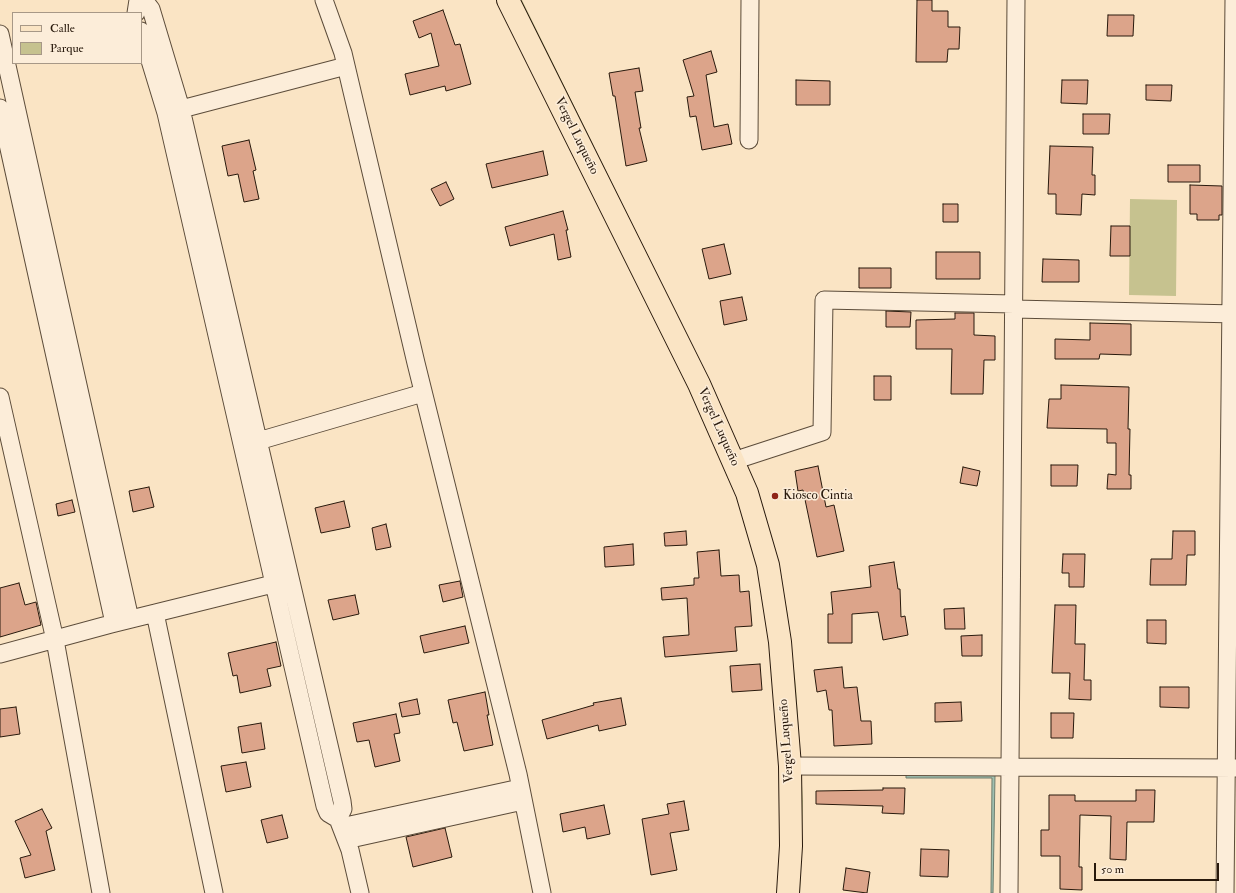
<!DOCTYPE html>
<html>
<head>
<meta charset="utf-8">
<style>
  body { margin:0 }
  #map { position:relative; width:1236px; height:893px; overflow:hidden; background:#fae4c4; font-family:"IM FELL Double Pica",serif }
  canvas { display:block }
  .legend { position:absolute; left:12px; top:12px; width:130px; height:52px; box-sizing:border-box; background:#fcedd9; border:1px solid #a79887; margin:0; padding:5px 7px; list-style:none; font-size:12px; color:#28190c }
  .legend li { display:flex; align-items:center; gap:8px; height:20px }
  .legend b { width:20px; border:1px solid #a79887 }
  .scale { position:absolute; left:1094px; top:863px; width:125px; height:18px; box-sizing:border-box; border:2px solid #28190c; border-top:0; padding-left:5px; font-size:12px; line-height:14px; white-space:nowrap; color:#28190c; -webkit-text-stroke:3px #fcedd9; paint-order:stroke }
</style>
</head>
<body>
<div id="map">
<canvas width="1236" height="893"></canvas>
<ul class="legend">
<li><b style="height:5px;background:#fae4c4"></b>Calle</li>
<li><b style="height:11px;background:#c6c28f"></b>Parque</li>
</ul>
<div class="scale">50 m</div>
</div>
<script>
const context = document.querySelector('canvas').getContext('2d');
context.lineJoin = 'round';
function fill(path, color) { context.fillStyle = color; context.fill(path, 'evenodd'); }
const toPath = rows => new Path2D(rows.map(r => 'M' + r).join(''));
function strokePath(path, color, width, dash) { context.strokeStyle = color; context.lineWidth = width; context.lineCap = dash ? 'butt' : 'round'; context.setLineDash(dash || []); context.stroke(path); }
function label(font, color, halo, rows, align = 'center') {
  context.font = font + ' "IM FELL Double Pica",serif'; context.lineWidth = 3; context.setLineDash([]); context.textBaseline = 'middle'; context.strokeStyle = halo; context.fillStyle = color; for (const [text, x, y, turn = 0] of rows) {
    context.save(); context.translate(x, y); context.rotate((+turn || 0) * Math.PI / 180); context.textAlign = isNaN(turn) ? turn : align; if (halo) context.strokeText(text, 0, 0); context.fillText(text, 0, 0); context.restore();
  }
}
fill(toPath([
  [517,0,522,0,712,386,754,482,773,545,781,579,787,610,796,686,803,801,800,893,796,893,778,580],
  [1130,199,1177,200,1176,296,1129,295]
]), '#c6c28f');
const water = toPath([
  [906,775,995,775,993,893,991,893,992,778,906,778,906,775]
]);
fill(water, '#9fbfb0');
strokePath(water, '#6f7d6e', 1);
const building = toPath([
  [917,0,932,0,932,11,948,11,948,27,960,27,959,49,948,49,947,62,916,62,917,0],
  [443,10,455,45,460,44,471,84,446,91,445,86,410,95,405,74,439,66,431,33,419,38,413,21,443,10],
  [1108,15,1134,15,1133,36,1107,36,1108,15],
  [711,51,717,72,706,75,714,127,728,124,732,144,702,150,696,116,690,117,687,97,694,96,683,60,711,51],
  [639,68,643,91,635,92,641,128,639,128,647,161,626,166,615,96,613,96,609,73,639,68],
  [796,80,830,81,830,105,796,105,796,80],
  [1062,80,1088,80,1087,104,1061,103,1062,80],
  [1146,85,1172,85,1171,101,1146,100,1146,85],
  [1083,114,1110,114,1109,134,1083,134,1083,114],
  [249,140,256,170,253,171,259,199,244,202,238,174,228,176,222,146,249,140],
  [1050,146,1093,147,1092,175,1095,175,1095,195,1082,194,1081,215,1056,214,1056,194,1048,194,1050,146],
  [543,151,548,175,492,188,486,164,543,151],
  [1168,165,1200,165,1200,182,1168,182,1168,165],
  [446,182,454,199,440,206,431,189,446,182],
  [1190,185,1222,186,1222,215,1219,215,1219,220,1197,220,1197,214,1190,214,1190,185],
  [943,204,958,204,958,222,943,222,943,204],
  [563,211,568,230,566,230,571,257,558,260,554,234,510,246,505,227,563,211],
  [1111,226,1130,226,1130,256,1110,256,1111,226],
  [724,244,731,274,709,279,702,249,724,244],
  [936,252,980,252,980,279,936,279,936,252],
  [1043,259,1079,260,1079,282,1042,282,1043,259],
  [859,268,891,268,891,288,859,288,859,268],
  [742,297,747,320,724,325,720,301,742,297],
  [886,311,911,312,910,327,886,327,886,311],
  [955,313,974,313,974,335,995,336,995,360,984,360,983,394,951,394,952,349,916,349,916,320,955,319,955,313],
  [1090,323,1131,324,1131,355,1100,354,1099,359,1055,359,1055,339,1090,340,1090,323],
  [874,376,891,376,891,400,874,400,874,376],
  [1061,385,1129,387,1128,429,1130,429,1129,475,1131,475,1131,489,1107,489,1108,474,1116,475,1116,443,1107,443,1107,429,1047,428,1049,399,1061,399,1061,385],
  [1051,465,1078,465,1077,486,1051,486,1051,465],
  [818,466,826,507,834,505,844,551,817,557,803,490,798,491,795,471,818,466],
  [963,467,980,471,977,486,960,483,963,467],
  [149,487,154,507,133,512,129,491,149,487],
  [72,500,75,512,58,516,56,504,72,500],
  [344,501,350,527,321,533,315,508,344,501],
  [386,524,391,547,376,550,372,528,386,524],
  [686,531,687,545,665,546,664,533,686,531],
  [1173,531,1195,531,1195,555,1187,555,1186,585,1150,585,1151,559,1172,559,1173,531],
  [633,544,634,565,605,567,604,547,633,544],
  [719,550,721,576,739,575,740,592,749,591,752,626,735,627,737,651,665,657,663,637,689,635,687,598,662,600,661,588,694,585,694,578,699,578,697,552,719,550],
  [1063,554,1085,554,1084,587,1069,587,1069,573,1062,573,1063,554],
  [894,562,898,589,900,589,901,617,905,616,908,635,883,640,878,612,852,614,852,643,828,643,828,614,833,614,831,592,871,587,869,566,894,562],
  [460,581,463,597,443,602,439,585,460,581],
  [19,583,25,605,36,602,41,625,0,637,0,588,19,583],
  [355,595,359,614,333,620,328,600,355,595],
  [1055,605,1076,605,1075,644,1085,644,1084,680,1091,680,1091,700,1069,699,1070,673,1052,673,1055,605],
  [964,608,965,629,945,629,944,609,964,608],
  [1147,620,1166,620,1166,644,1147,643,1147,620],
  [465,626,469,643,424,653,420,636,465,626],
  [982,635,982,656,962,656,961,636,982,635],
  [276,642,281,666,267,669,271,686,240,693,237,675,233,676,228,653,276,642],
  [760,664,762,690,732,692,730,666,760,664],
  [842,667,844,688,857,687,861,721,871,721,872,744,834,746,832,710,829,710,826,690,817,692,814,670,842,667],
  [1160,687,1189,687,1189,708,1160,707,1160,687],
  [485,692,489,715,487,715,493,745,464,751,457,722,453,723,448,700,485,692],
  [621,698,626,725,599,731,598,725,547,739,542,720,594,705,593,703,621,698],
  [417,699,420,714,402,717,399,703,417,699],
  [961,702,962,721,935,722,935,703,961,702],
  [16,707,20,734,0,737,0,709,16,707],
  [1051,713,1074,713,1073,738,1051,738,1051,713],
  [396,714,400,733,394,734,400,761,375,767,369,740,357,742,353,723,396,714],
  [261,723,265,749,242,753,238,727,261,723],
  [246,762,251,787,226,792,221,766,246,762],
  [883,788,905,788,904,814,882,813,883,806,816,804,816,791,883,790,883,788],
  [1136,790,1155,790,1154,822,1127,822,1126,860,1110,859,1111,816,1080,815,1079,867,1082,867,1082,890,1060,889,1060,856,1041,856,1041,830,1049,830,1049,795,1075,795,1075,801,1136,801,1136,790],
  [684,801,689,830,670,833,677,870,651,875,642,819,669,814,667,804,684,801],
  [604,805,610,834,587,839,585,827,563,832,560,814,604,805],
  [42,809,52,828,46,831,55,870,25,878,20,858,31,855,15,821,42,809],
  [282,815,288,838,267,843,261,820,282,815],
  [445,828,452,857,413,867,406,837,445,828],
  [921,849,949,850,948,877,920,876,921,849],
  [846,868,870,872,867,893,843,890,846,868]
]);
fill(building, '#dca48a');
strokePath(building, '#28190c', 1);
const minor = toPath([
  [144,0,151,9,181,109,342,801,343,809,338,819],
  [324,0,343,53,416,363,518,774,542,893],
  [136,13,138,0],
  [141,31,166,113,325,806,328,813,338,819,350,850,360,893],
  [0,34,130,619],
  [0,108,114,623],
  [170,112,346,66],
  [749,140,750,0],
  [1014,309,1236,314],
  [0,397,55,640,101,893],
  [248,444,423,393],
  [733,461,822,432,824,300,1014,304],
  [155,613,214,893],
  [0,654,111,624,285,581],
  [790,766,1236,768],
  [341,827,520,788],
  [346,840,523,801],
  [1009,893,1016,0],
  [1225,893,1234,0]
]);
const major = toPath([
  [508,0,699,384,747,493,768,565,780,642,790,766,791,846,788,893]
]);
strokePath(minor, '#5c4c3a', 19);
strokePath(major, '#28190c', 24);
strokePath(minor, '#fcedd9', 17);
strokePath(major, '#fae4c4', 22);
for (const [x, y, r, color] of [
  [775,496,4,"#8f2418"]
]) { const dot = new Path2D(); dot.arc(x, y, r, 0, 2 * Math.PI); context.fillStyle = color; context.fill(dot); strokePath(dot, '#fcedd9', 1.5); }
label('13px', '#28190c', '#fcedd9', [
  ["Vergel Luqueño",576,136,64],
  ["Vergel Luqueño",718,427,66],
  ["Vergel Luqueño",787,741,-94]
]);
label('13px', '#28190c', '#fcedd9', [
  ["Kiosco Cintia",783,496]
], 'left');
</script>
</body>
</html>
